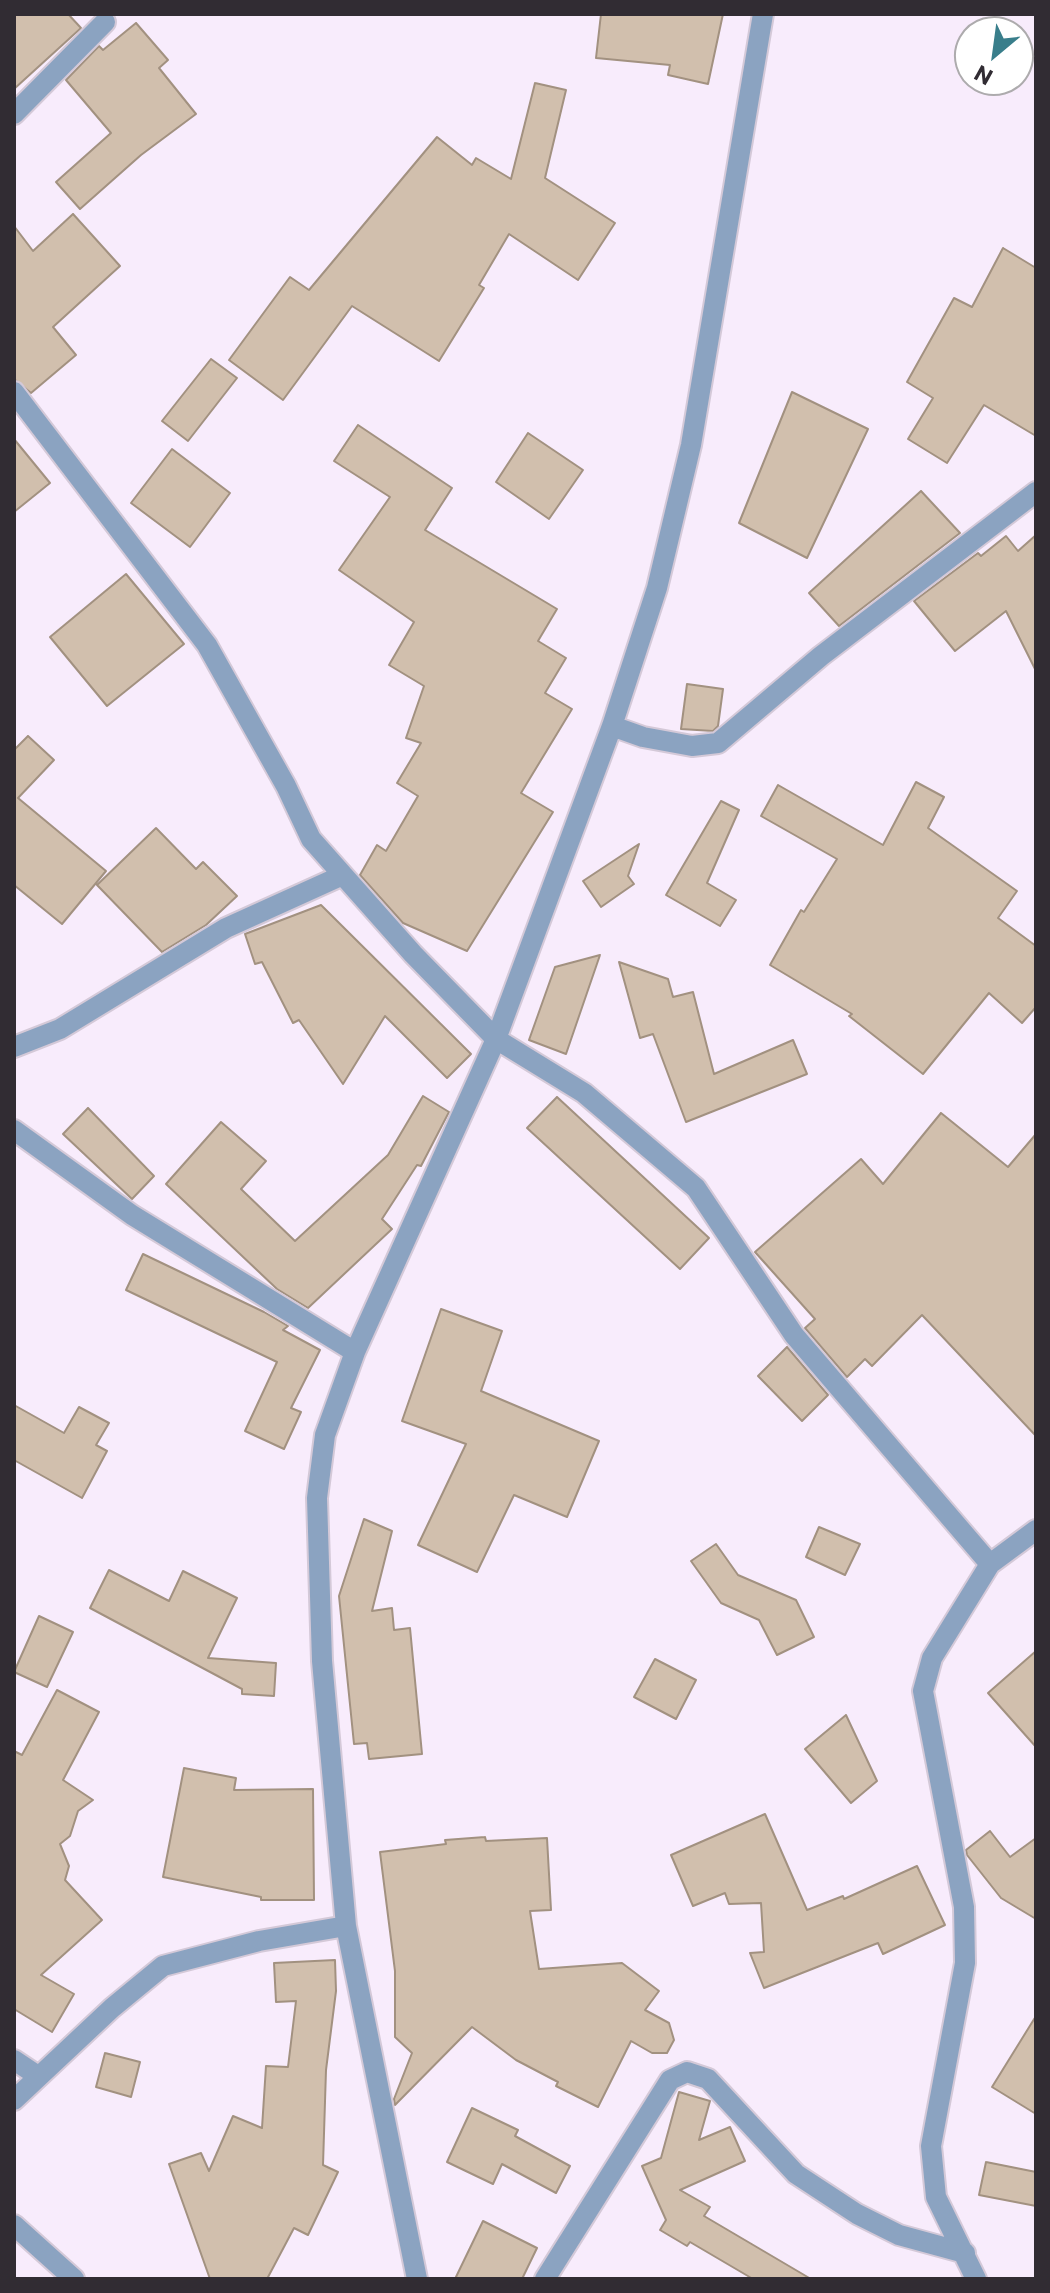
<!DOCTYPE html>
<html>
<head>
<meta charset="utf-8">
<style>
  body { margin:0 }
  #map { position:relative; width:1050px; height:2293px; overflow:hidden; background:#f8ecfc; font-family:Commissioner,sans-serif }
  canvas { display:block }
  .frame { position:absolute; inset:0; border:16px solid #312c33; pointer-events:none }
  .north { position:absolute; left:954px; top:16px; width:80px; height:80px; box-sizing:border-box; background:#fff; border:2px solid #adabad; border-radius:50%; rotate:209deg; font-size:22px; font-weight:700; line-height:32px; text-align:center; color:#312c33 }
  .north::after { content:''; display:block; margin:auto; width:28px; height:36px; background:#397e8b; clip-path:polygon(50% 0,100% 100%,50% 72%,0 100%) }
</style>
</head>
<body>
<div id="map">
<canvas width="1050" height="2293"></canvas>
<div class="frame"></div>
<div class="north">N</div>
</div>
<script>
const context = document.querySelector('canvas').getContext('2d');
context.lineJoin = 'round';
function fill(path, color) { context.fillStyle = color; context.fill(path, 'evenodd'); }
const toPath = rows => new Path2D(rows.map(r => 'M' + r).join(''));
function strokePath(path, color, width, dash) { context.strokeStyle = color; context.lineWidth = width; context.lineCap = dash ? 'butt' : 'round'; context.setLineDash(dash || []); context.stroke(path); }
const building = toPath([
  [14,14,68,14,81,28,14,89,14,14],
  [601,14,723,14,708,84,668,75,670,65,596,58,601,14],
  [136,23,168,60,159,68,196,114,141,155,80,209,56,182,111,133,66,80,99,46,103,50,136,23],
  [535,83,566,90,545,178,615,223,578,280,509,234,479,285,484,288,439,361,352,306,283,400,229,360,290,277,309,290,437,137,472,165,476,158,511,179,535,83],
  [73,214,120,266,53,327,76,355,31,393,14,379,14,226,33,251,73,214],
  [1003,248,1036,268,1036,436,984,405,947,463,908,439,933,398,907,382,954,298,972,307,1003,248],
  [211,359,237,378,188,441,162,421,211,359],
  [792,392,868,429,807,558,739,523,792,392],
  [358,425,452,488,425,530,557,609,538,641,566,658,545,693,572,709,521,793,553,812,467,951,403,923,360,875,377,845,386,851,418,796,397,783,421,743,406,738,424,686,389,665,414,622,339,570,390,497,334,461,358,425],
  [528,433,583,470,549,519,496,482,528,433],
  [14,439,50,483,14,512,14,439],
  [172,449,230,493,190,547,131,503,172,449],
  [921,491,960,533,839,626,809,593,921,491],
  [1036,535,1036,671,1006,611,955,651,914,601,978,553,981,556,1006,536,1018,551,1036,535],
  [126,574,184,644,107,706,50,637,126,574],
  [687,684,723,689,718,726,713,731,681,729,687,684],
  [28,736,54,760,18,798,106,871,62,924,14,885,14,750,28,736],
  [916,782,944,797,928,828,1017,891,998,918,1036,946,1036,1007,1022,1023,989,993,923,1074,849,1016,852,1014,770,965,801,910,804,912,837,859,761,816,778,785,883,845,916,782],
  [721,801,739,810,707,883,736,900,720,926,666,895,721,801],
  [156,828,196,869,203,862,237,896,206,925,162,952,97,885,156,828],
  [639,844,628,876,634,884,601,907,583,881,639,844],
  [321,905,471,1054,447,1078,385,1016,343,1084,299,1020,293,1023,262,962,255,964,245,934,321,905],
  [600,955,566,1054,529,1040,555,967,600,955],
  [619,962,668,979,673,997,693,992,714,1074,793,1040,807,1074,686,1122,653,1034,640,1038,619,962],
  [423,1096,449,1112,421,1166,417,1165,382,1219,392,1229,308,1308,277,1289,166,1184,221,1122,266,1161,241,1189,295,1241,388,1155,423,1096],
  [557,1097,709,1238,680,1269,527,1128,557,1097],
  [88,1108,154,1176,132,1199,63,1134,88,1108],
  [941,1113,1008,1167,1036,1134,1036,1436,922,1315,872,1366,865,1359,847,1377,805,1328,815,1319,755,1252,861,1159,883,1184,941,1113],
  [143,1254,264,1312,288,1326,283,1330,320,1350,291,1408,301,1412,284,1449,245,1431,277,1362,126,1290,143,1254],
  [441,1309,502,1331,481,1391,599,1441,567,1517,514,1495,477,1572,418,1545,466,1444,402,1421,441,1309],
  [787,1347,828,1395,802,1421,758,1376,787,1347],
  [14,1405,64,1433,79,1407,109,1423,96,1445,107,1451,82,1498,14,1460,14,1405],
  [364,1519,392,1531,372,1611,392,1608,394,1630,410,1628,422,1754,369,1759,367,1743,354,1744,339,1596,364,1519],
  [819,1527,860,1544,845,1575,806,1557,819,1527],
  [716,1544,738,1575,796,1600,814,1637,777,1655,759,1620,721,1603,691,1561,716,1544],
  [109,1570,169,1601,183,1571,237,1598,208,1658,276,1663,274,1696,242,1694,242,1689,90,1608,109,1570],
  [39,1616,73,1632,47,1687,14,1672,39,1616],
  [1036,1651,1036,1747,988,1693,1036,1651],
  [655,1659,696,1680,676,1719,634,1697,655,1659],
  [57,1690,99,1712,63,1780,93,1800,78,1811,70,1836,60,1844,69,1866,65,1880,102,1920,41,1975,74,1994,52,2032,14,2009,14,1751,22,1755,57,1690],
  [846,1715,877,1781,851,1803,805,1749,846,1715],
  [184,1768,236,1778,234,1790,313,1789,314,1900,261,1900,261,1897,163,1877,184,1768],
  [765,1814,807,1910,843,1896,844,1899,917,1866,945,1925,883,1954,878,1943,764,1988,750,1953,764,1952,761,1903,729,1904,725,1893,693,1906,671,1855,765,1814],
  [990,1831,1010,1857,1036,1838,1036,1919,1001,1898,967,1855,966,1850,990,1831],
  [485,1837,486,1841,547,1838,551,1910,530,1911,539,1969,622,1963,659,1991,645,2010,669,2023,674,2040,667,2053,652,2053,631,2041,598,2107,556,2086,558,2082,516,2060,472,2027,395,2105,394,2099,412,2053,395,2037,395,1971,380,1852,446,1844,445,1840,485,1837],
  [335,1960,336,1991,326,2070,323,2165,338,2172,308,2235,294,2228,267,2279,210,2279,169,2164,201,2153,209,2171,233,2116,262,2128,266,2066,288,2067,296,2001,276,2002,274,1963,335,1960],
  [1036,2016,1036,2114,992,2087,1036,2016],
  [105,2053,140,2062,131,2097,96,2087,105,2053],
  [679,2092,710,2101,699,2140,730,2127,745,2161,680,2190,710,2207,704,2216,811,2279,753,2279,690,2242,687,2246,660,2230,666,2220,642,2166,661,2158,679,2092],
  [472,2108,518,2130,515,2136,570,2166,556,2193,502,2164,493,2184,447,2162,472,2108],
  [986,2162,1036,2172,1036,2206,979,2195,986,2162],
  [483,2221,537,2248,522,2279,455,2279,483,2221]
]);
fill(building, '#d1bfad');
strokePath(building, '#a29180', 2);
const minor = toPath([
  [14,114,105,22],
  [14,392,207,645,286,786,311,839,413,954,496,1039,584,1093,696,1188,794,1335,990,1564],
  [612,726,643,737,692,746,718,743,821,656,1036,492],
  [14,1047,60,1029,226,928,343,875],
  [14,1130,132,1215,355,1352],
  [14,2060,38,2076],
  [14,2100,112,2008,163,1966,259,1941,346,1926],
  [14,2225,74,2279],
  [417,2279,346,1926,322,1661,317,1498,325,1435,355,1352,496,1039,612,726,657,588,691,445,763,14],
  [545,2279,670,2080,687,2072,708,2079,796,2174,857,2214,899,2235,965,2253],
  [976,2279,936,2197,931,2146,965,1963,964,1907,923,1691,932,1658,990,1564,1036,1530]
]);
strokePath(minor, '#d4c9d8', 24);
strokePath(minor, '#8ba3c1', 20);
</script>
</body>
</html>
